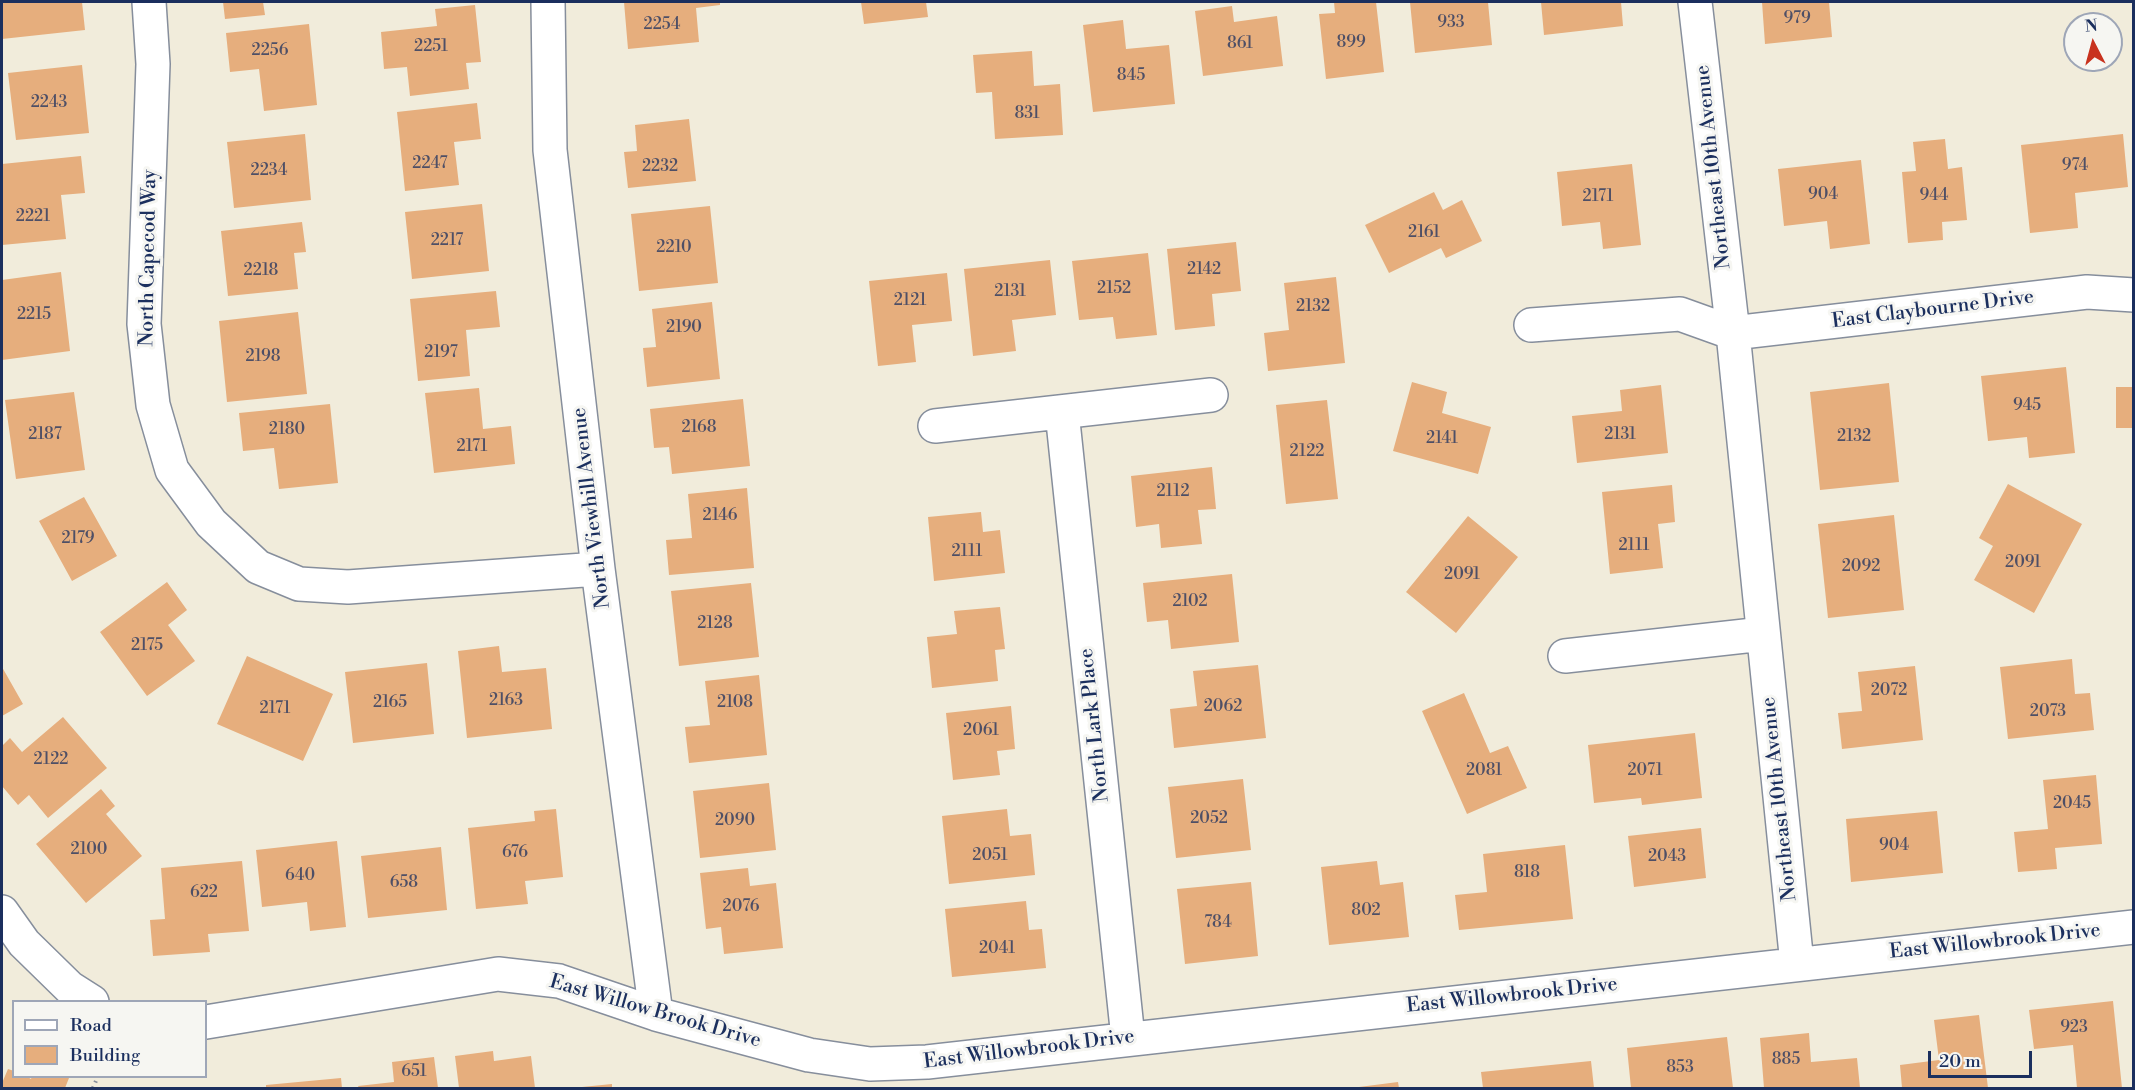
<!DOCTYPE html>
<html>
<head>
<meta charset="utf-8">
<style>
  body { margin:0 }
  #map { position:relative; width:2135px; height:1090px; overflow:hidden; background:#f1ecdb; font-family:"Libre Bodoni",serif }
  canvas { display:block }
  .frame { position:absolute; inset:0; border:3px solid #1b2f5e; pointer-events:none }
  .legend { position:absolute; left:12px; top:1000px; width:195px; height:78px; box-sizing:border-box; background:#f6f6f2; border:2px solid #9ea6b7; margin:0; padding:8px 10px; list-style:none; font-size:18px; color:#1b2f5e }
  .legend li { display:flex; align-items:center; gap:12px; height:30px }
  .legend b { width:30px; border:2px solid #9ea6b7 }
  .north { position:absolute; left:2063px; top:12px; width:60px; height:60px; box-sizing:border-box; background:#f6f6f2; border:2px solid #9ea6b7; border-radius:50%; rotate:354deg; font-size:16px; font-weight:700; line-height:24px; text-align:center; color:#1b2f5e }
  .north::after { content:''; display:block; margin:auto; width:21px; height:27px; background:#c8321e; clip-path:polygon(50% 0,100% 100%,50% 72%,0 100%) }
  .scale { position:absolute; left:1928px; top:1051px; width:104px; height:27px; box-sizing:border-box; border:3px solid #1b2f5e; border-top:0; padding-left:8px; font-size:18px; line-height:21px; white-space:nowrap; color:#1b2f5e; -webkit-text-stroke:4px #f6f6f2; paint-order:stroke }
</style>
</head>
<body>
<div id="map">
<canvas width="2135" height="1090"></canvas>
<div class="frame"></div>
<ul class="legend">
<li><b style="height:8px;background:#fff"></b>Road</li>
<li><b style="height:16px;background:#e6ae7d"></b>Building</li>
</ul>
<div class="north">N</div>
<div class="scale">20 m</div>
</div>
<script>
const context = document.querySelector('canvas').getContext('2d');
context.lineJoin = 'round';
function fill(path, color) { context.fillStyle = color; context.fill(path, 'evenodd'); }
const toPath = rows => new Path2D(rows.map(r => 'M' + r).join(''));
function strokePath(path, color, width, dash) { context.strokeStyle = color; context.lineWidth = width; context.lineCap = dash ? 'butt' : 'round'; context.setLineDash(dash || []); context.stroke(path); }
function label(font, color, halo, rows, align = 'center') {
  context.font = font + ' "Libre Bodoni",serif'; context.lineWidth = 6; context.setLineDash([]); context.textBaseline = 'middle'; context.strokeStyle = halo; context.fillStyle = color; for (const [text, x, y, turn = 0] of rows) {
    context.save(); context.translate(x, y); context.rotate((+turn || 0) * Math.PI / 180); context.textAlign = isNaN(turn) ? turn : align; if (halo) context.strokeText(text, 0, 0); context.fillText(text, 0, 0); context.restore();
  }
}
fill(toPath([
  [2,2,82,2,85,30,2,39],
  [223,2,263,2,265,15,225,19],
  [624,2,720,2,720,5,696,8,699,42,628,49],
  [861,2,926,2,928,17,864,24],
  [1334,2,1376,2,1384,72,1326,79,1319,14,1335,13],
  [1410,2,1488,2,1492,45,1415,53],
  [1541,2,1621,2,1623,26,1544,35],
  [1762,2,1829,2,1832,37,1765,44],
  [475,5,481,62,466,63,469,89,410,96,407,67,384,69,381,32,437,26,435,9],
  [1232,6,1234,22,1277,16,1283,66,1203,76,1195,11],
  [1123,20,1126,49,1169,45,1175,104,1093,112,1083,25],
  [309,24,317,105,264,111,259,69,230,72,226,33],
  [1032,51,1034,86,1060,84,1063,135,995,139,992,92,976,93,973,55],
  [82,65,89,133,16,140,8,73],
  [477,103,481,139,454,142,459,185,405,191,397,112],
  [689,119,696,181,628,188,624,152,637,151,635,125],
  [305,134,311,200,234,208,227,142],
  [2123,134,2128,187,2075,193,2078,228,2030,233,2021,145],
  [1945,139,1948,169,1962,167,1967,220,1942,222,1943,240,1908,243,1902,172,1916,171,1913,142],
  [81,156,85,193,61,195,66,239,2,245,2,164],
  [1861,160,1870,244,1830,249,1827,221,1784,226,1778,169],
  [1632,164,1641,245,1603,249,1600,222,1562,226,1557,172],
  [1434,192,1443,210,1462,200,1482,241,1446,258,1441,248,1389,273,1365,225],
  [482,204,489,271,412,279,405,212],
  [710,206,718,283,639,291,631,214],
  [302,222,306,252,294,253,298,289,228,296,221,231],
  [1236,242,1241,291,1212,294,1215,326,1175,330,1167,249],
  [1148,253,1157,335,1116,339,1113,317,1079,320,1072,261],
  [1050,260,1056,315,1012,320,1016,351,973,356,964,269],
  [61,272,70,351,2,360,2,280],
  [947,273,952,321,912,325,916,362,878,366,869,281],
  [1336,277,1345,363,1268,371,1264,333,1289,330,1284,283],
  [496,291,500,327,466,330,470,376,418,381,410,299],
  [712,302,720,379,647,387,643,348,656,347,652,309],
  [298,312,307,394,227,402,219,321],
  [2066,367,2075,453,2029,458,2027,437,1988,441,1981,376],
  [1412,382,1447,392,1442,413,1491,427,1478,474,1393,451],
  [1889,383,1899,482,1820,490,1810,392],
  [1661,385,1668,453,1577,463,1572,416,1622,411,1620,390],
  [2116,387,2134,387,2134,428,2116,428],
  [479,388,483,429,511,426,515,464,434,473,425,393],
  [74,392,85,470,16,479,5,400],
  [743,399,750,466,672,474,669,447,654,448,650,409],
  [1327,400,1338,499,1286,504,1276,405],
  [330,404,338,483,279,489,274,448,243,451,239,413],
  [1212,467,1216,509,1198,510,1202,544,1161,548,1159,524,1136,527,1131,476],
  [2008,484,2082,524,2034,613,1974,580,1993,546,1979,538],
  [1672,485,1675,522,1658,524,1663,568,1610,574,1602,492],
  [747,488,754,568,669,575,666,540,692,538,688,494],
  [84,497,117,556,72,581,39,521],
  [981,512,983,532,1000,530,1005,573,934,581,928,517],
  [1894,515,1904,610,1828,618,1818,524],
  [1468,516,1518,557,1456,633,1406,592],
  [1232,574,1239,642,1171,649,1168,620,1147,622,1143,583],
  [167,582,187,610,168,625,195,661,147,696,100,632],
  [751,583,759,657,679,666,671,591],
  [1000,607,1005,649,995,650,998,681,932,688,927,637,957,634,954,611],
  [499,646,502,672,546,668,552,729,467,738,458,651],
  [247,656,333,694,303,761,217,724],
  [2072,659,2075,694,2090,693,2094,730,2008,739,2000,667],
  [427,663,434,734,353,743,345,672],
  [1258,665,1266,738,1174,748,1170,709,1197,706,1193,671],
  [1915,666,1923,740,1842,749,1838,713,1862,711,1858,672],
  [2,667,23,704,2,716],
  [759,675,767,755,689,763,685,727,710,725,705,681],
  [1464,693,1490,753,1508,746,1527,788,1467,814,1422,711],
  [1011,706,1015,749,997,751,1000,775,953,780,946,713],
  [63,717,107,768,48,818,29,795,18,805,2,786,2,746,10,738,22,752],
  [1695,733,1702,798,1642,805,1641,798,1594,803,1588,745],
  [2096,775,2102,844,2055,848,2057,869,2018,872,2014,832,2048,829,2043,780],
  [1243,779,1251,850,1176,858,1168,787],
  [769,783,776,850,700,858,693,791],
  [101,789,115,806,106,814,142,856,86,903,36,844],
  [556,809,563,877,525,881,528,904,476,909,468,828,535,821,534,811],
  [1007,809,1010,836,1031,834,1035,875,949,884,942,816],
  [1937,811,1943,873,1851,882,1846,819],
  [1701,828,1706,878,1634,887,1628,836],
  [337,841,346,927,310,931,307,902,262,907,256,850],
  [1565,845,1573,919,1459,930,1455,895,1487,892,1483,854],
  [441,847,447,910,368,918,361,856],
  [242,861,249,931,208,934,210,952,153,956,150,920,165,919,161,868],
  [1377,861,1380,885,1403,882,1409,937,1329,945,1321,867],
  [748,868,750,886,776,883,783,948,724,954,721,927,706,929,700,873],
  [1251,882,1258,956,1185,964,1177,889],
  [1026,901,1029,930,1042,929,1046,968,952,977,945,909],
  [2113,1001,2122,1088,2077,1088,2073,1045,2034,1049,2029,1010],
  [1979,1015,1988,1088,1902,1088,1900,1065,1939,1060,1934,1020],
  [1809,1033,1811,1062,1857,1058,1860,1088,1764,1088,1760,1038],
  [1727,1037,1733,1088,1631,1088,1627,1048],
  [493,1051,494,1061,531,1056,535,1088,459,1088,455,1056],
  [434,1057,438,1088,359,1088,358,1086,394,1082,392,1062],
  [1591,1061,1594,1088,1483,1088,1481,1072],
  [8,1069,14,1071,14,1076,26,1076,31,1079,32,1076,65,1076,69,1078,65,1088,2,1088,2,1083],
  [341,1078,342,1088,266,1088,266,1085],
  [1398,1082,1399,1088,1359,1088,1359,1087],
  [612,1084,612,1088,583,1088,582,1087]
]), '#e6ae7d');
const minor = toPath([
  [149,2,153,64,144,324,153,405,172,470,211,523,258,567,299,584,348,587,598,569],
  [548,2,550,150,598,569,656,1014],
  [1695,2,1733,333,1797,964],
  [1531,325,1680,314,1733,333,2087,292,2134,295],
  [1062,412,1128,1038],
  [935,426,1211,395],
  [1565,656,1763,634],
  [2,912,24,943,70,988,92,1002],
  [206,1022,498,974,559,981,656,1014,809,1055,870,1064,927,1062,2134,927]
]);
strokePath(minor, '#868e9c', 36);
strokePath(toPath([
  [93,1088,98,1076]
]), '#868e9c', 4, [1.5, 4.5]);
strokePath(minor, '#fff', 33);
label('16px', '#4e4f66', null, [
  ["979",1797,19],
  ["933",1451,23],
  ["2254",662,25],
  ["899",1351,43],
  ["861",1240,44],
  ["2251",431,47],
  ["2256",270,51],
  ["845",1131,76],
  ["2243",49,103],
  ["831",1027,114],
  ["2247",430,164],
  ["974",2075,166],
  ["2232",660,167],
  ["2234",269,171],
  ["904",1823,195],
  ["944",1934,196],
  ["2171",1598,197],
  ["2221",33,217],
  ["2161",1424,233],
  ["2217",447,241],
  ["2210",674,248],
  ["2142",1204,270],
  ["2218",261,271],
  ["2152",1114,289],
  ["2131",1010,292],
  ["2121",910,301],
  ["2132",1313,307],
  ["2215",34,315],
  ["2190",684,328],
  ["2197",441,353],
  ["2198",263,357],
  ["945",2027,406],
  ["2168",699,428],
  ["2180",287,430],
  ["2187",45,435],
  ["2131",1620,435],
  ["2132",1854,437],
  ["2141",1442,439],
  ["2171",472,447],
  ["2122",1307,452],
  ["2112",1173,492],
  ["2146",720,516],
  ["2179",78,539],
  ["2111",1634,546],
  ["2111",967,552],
  ["2091",2023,563],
  ["2092",1861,567],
  ["2091",1462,575],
  ["2102",1190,602],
  ["2128",715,624],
  ["2175",147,646],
  ["2072",1889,691],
  ["2163",506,701],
  ["2165",390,703],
  ["2108",735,703],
  ["2062",1223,707],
  ["2171",275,709],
  ["2073",2048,712],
  ["2061",981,731],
  ["2122",51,760],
  ["2081",1484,771],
  ["2071",1645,771],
  ["2045",2072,804],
  ["2052",1209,819],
  ["2090",735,821],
  ["904",1894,846],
  ["2100",89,850],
  ["676",515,853],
  ["2051",990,856],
  ["2043",1667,857],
  ["818",1527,873],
  ["640",300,876],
  ["658",404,883],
  ["622",204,893],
  ["2076",741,907],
  ["802",1366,911],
  ["784",1218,923],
  ["2041",997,949],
  ["923",2074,1028],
  ["885",1786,1060],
  ["853",1680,1068],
  ["651",414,1072]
]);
label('20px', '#1b2f5e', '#f6f6f2', [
  ["Northeast 10th Avenue",1714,167,-96],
  ["North Capecod Way",149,258,-89],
  ["East Claybourne Drive",1933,310,-7],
  ["North Viewhill Avenue",592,508,-97],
  ["North Lark Place",1095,725,-96],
  ["Northeast 10th Avenue",1780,799,-96],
  ["East Willowbrook Drive",1995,942,-6],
  ["East Willowbrook Drive",1512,996,-6],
  ["East Willow Brook Drive",655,1012,16],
  ["East Willowbrook Drive",1029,1050,-7]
]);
</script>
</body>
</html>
